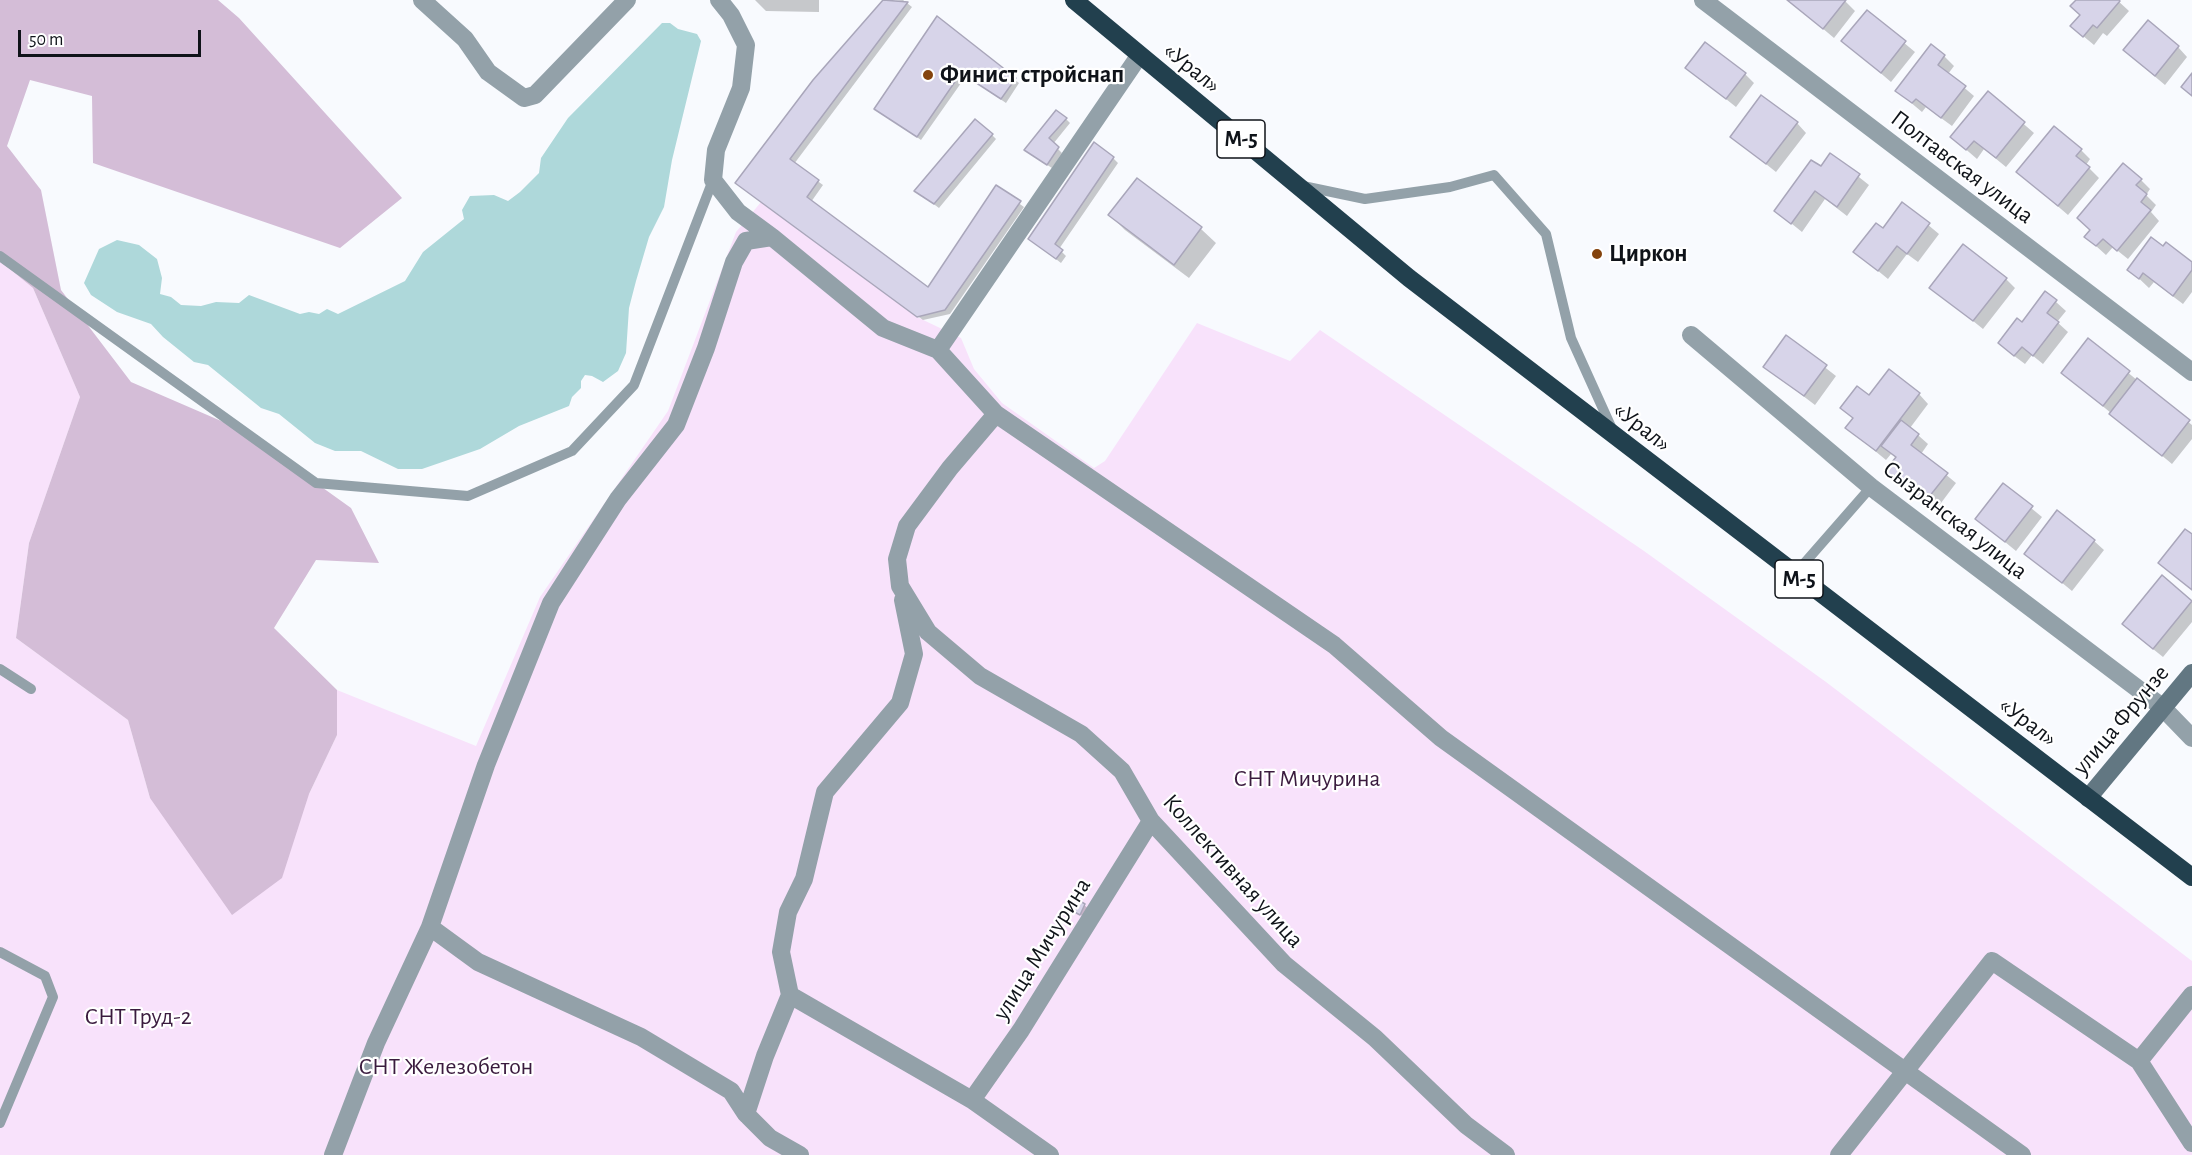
<!DOCTYPE html>
<html>
<head>
<meta charset="utf-8">
<style>
  body { margin:0 }
  #map { position:relative; width:2192px; height:1155px; overflow:hidden; background:#f8fafe; font-family:"Alegreya Sans",sans-serif }
  canvas { display:block }
  .scale { position:absolute; left:18px; top:30px; width:183px; height:27px; box-sizing:border-box; border:3px solid #0f1319; border-top:0; padding-left:8px; font-size:18px; line-height:21px; white-space:nowrap; color:#0f1319; -webkit-text-stroke:4px #fff; paint-order:stroke }
</style>
</head>
<body>
<div id="map">
<canvas width="2192" height="1155"></canvas>
<div class="scale">50 m</div>
</div>
<script>
const context = document.querySelector('canvas').getContext('2d');
context.lineJoin = 'round';
function fill(path, color) { context.fillStyle = color; context.fill(path, 'evenodd'); }
const toPath = rows => new Path2D(rows.map(r => 'M' + r).join(''));
function strokePath(path, color, width, dash) { context.strokeStyle = color; context.lineWidth = width; context.lineCap = dash ? 'butt' : 'round'; context.setLineDash(dash || []); context.stroke(path); }
function label(font, color, halo, rows, align = 'center') {
  context.font = font + ' "Alegreya Sans",sans-serif'; context.lineWidth = 4.5; context.setLineDash([]); context.textBaseline = 'middle'; context.strokeStyle = halo; context.fillStyle = color; for (const [text, x, y, turn = 0] of rows) {
    context.save(); context.translate(x, y); context.rotate((+turn || 0) * Math.PI / 180); context.textAlign = isNaN(turn) ? turn : align; if (halo) context.strokeText(text, 0, 0); context.fillText(text, 0, 0); context.restore();
  }
}
fill(toPath([
  [761,202,917,317,961,338,974,369,1002,403,1094,468,1105,461,1197,323,1290,361,1320,330,1644,551,1826,682,2192,961,2192,1155,0,1155,0,261,33,288,80,397,29,543,16,638,128,720,150,798,309,794,337,735,337,690,476,746,540,597,668,411,736,232]
]), '#f8e2fb');
fill(toPath([
  [0,0,218,0,239,18,402,198,340,248,93,163,92,96,30,80,7,146,41,190,61,290,131,382,242,430,351,508,379,563,316,560,274,628,337,690,337,735,309,794,282,878,232,915,150,798,128,720,16,638,29,543,80,397,33,288,0,261]
]), '#d4bdd7');
fill(toPath([
  [662,23,670,23,678,29,697,34,701,41,672,160,664,207,649,237,636,281,629,308,626,353,618,371,603,382,592,376,585,375,581,381,581,388,572,397,569,406,519,426,480,449,422,469,398,469,361,451,335,451,315,443,279,414,261,408,208,365,194,362,163,337,151,324,117,312,91,295,84,283,99,249,117,240,139,245,157,259,162,278,160,294,171,297,181,305,201,306,216,302,239,303,249,295,300,314,309,312,319,314,327,309,338,314,405,281,423,252,464,219,462,210,470,196,494,195,508,201,520,192,539,173,541,158,568,118]
]), '#aed8da');
fill(toPath([
  [755,0,819,0,819,12,766,11],
  [903,0,912,7,794,164,823,185,811,202,928,289,996,187,1024,207,950,314,923,320,741,187,884,2],
  [1789,0,1844,0,1855,11,1834,38],
  [2078,0,2117,0,2129,11,2107,36,2103,33,2094,45,2082,35],
  [1867,12,1915,52,1891,82,1843,41],
  [937,19,1019,83,1006,103,966,76,921,140,876,109],
  [2178,47,2187,57,2165,85,2134,59],
  [1944,56,1954,66,1948,74,1974,96,1952,126,1926,107,1922,112,1897,91],
  [1687,68,1745,74,1754,83,1736,107],
  [1988,93,2034,133,2006,167,1984,149,1977,159,1962,146],
  [1066,119,1070,123,1053,144,1062,153,1052,168,1030,154],
  [1797,123,1806,133,1776,172,1732,137],
  [992,135,996,139,939,208,916,191],
  [2081,150,2090,159,2086,165,2099,178,2068,215,2018,172],
  [1831,155,1869,185,1847,216,1825,199,1802,232,1776,211,1821,168],
  [1113,158,1118,163,1059,249,1066,256,1061,263,1035,243],
  [1137,180,1201,229,1216,243,1189,278,1125,230,1110,215],
  [2141,180,2150,189,2146,195,2156,205,2151,212,2159,221,2128,259,2113,247,2106,255,2086,237],
  [1903,204,1939,234,1918,262,1907,254,1888,279,1855,252,1883,230],
  [2192,264,2192,292,2183,304,2154,282,2149,288,2129,269],
  [2006,279,2015,288,1983,329,1931,287],
  [2046,293,2066,311,2057,322,2068,332,2043,364,2032,355,2025,364,2009,352],
  [1786,337,1836,376,1815,405,1765,367],
  [2088,340,2192,425,2192,439,2172,464,2063,373],
  [1919,394,1928,404,1910,428,1928,444,1921,454,1956,483,1935,511,1887,471,1897,459,1891,454,1886,460,1847,428,1854,419,1842,408,1870,397],
  [2003,485,2042,517,2016,551,1977,519],
  [2094,541,2104,550,2072,591,2026,553],
  [2162,577,2192,602,2192,622,2163,657,2133,633],
  [1084,905,1089,909,1085,918,1071,908]
]), '#0003');
const building = toPath([
  [883,0,908,2,790,159,819,180,807,197,928,287,996,185,1021,201,945,310,917,317,735,183,813,80,883,0],
  [1787,0,1846,0,1823,29,1787,0],
  [2076,0,2119,0,2120,1,2097,28,2093,25,2083,37,2070,26,2080,15,2070,6,2076,0],
  [1867,10,1906,41,1881,73,1841,41,1867,10],
  [937,16,1016,78,1001,99,961,73,917,137,874,109,937,16],
  [2148,20,2179,46,2155,76,2123,50,2148,20],
  [1705,42,1746,73,1726,99,1685,68,1705,42],
  [1931,44,1945,55,1938,65,1966,86,1941,118,1916,99,1912,103,1895,91,1931,44],
  [2192,73,2192,96,2181,87,2192,73],
  [1988,91,2025,122,1996,158,1974,141,1966,150,1950,137,1988,91],
  [1761,95,1798,122,1766,164,1730,137,1761,95],
  [1056,110,1067,118,1049,138,1059,147,1047,165,1024,150,1056,110],
  [975,119,993,134,934,204,914,191,975,119],
  [2054,126,2082,149,2076,156,2090,167,2058,206,2016,172,2054,126],
  [1094,142,1114,157,1055,244,1063,250,1056,259,1028,239,1094,142],
  [1830,153,1860,174,1837,207,1815,191,1791,224,1774,211,1811,160,1821,166,1830,153],
  [2123,163,2142,179,2136,185,2147,194,2141,202,2151,210,2117,251,2103,239,2096,246,2084,237,2090,230,2077,218,2123,163],
  [1137,178,1202,227,1174,265,1108,215,1137,178],
  [1902,202,1930,223,1907,254,1897,246,1878,271,1853,252,1876,223,1883,228,1902,202],
  [2151,237,2163,246,2166,242,2192,262,2192,270,2173,296,2143,273,2139,279,2127,270,2151,237],
  [1963,244,2007,278,1973,321,1929,288,1963,244],
  [2045,291,2057,300,2047,313,2059,322,2033,356,2022,347,2014,356,1998,343,2017,318,2022,322,2045,291],
  [1786,335,1827,365,1804,396,1763,367,1786,335],
  [2088,338,2130,371,2103,406,2061,373,2088,338],
  [1889,369,1920,393,1876,451,1845,428,1853,418,1840,408,1857,386,1869,395,1889,369],
  [2137,378,2190,420,2162,456,2109,414,2137,378],
  [1901,420,1919,434,1911,445,1948,473,1925,502,1885,471,1896,457,1881,446,1901,420],
  [2003,483,2033,506,2005,542,1975,519,2003,483],
  [2057,510,2095,540,2062,583,2024,554,2057,510],
  [2185,529,2192,534,2192,590,2158,563,2185,529],
  [2162,575,2192,601,2153,649,2122,624,2162,575],
  [1075,898,1085,904,1080,915,1069,909,1075,898]
]);
fill(building, '#d7d4e9');
strokePath(building, '#a9a6ba', 1.5);
strokePath(toPath([
  [1303,186,1365,199,1450,187,1494,175,1546,234,1571,338,1613,431],
  [0,256,316,483,468,496,572,451,634,385,713,180],
  [1794,575,1871,487],
  [0,669,31,689],
  [0,952,45,976,53,997,0,1123]
]), '#93a1a9', 10);
strokePath(toPath([
  [422,0,465,39,488,72,524,98,535,95,627,0],
  [719,0,731,15,746,45,741,88,716,150,713,180,738,212,772,237],
  [1703,0,2192,372],
  [1691,335,1871,487,2162,707,2192,738],
  [938,350,996,414,1334,645,1441,738,2022,1155],
  [996,414,950,468,907,526,897,559,900,586,928,632,980,676,1081,734,1122,771,1151,821,1284,964,1375,1038,1466,1125,1506,1155],
  [430,927,478,962,641,1037,731,1091,746,1114,765,1056,790,995,972,1100,1050,1155],
  [790,995,781,952,788,912,804,879,825,792,900,703,914,654,903,600],
  [2139,1061,2192,1143],
  [972,1100,1021,1030,1151,821],
  [746,1114,770,1138,800,1155],
  [333,1155,376,1043,430,927,486,765,551,603,618,499,676,425,706,348,734,262,746,241,772,237,883,328,938,350,1139,56],
  [1839,1155,1992,961,2139,1061,2192,995]
]), '#93a1a9', 18);
strokePath(toPath([
  [2088,798,2192,673]
]), '#627782', 18);
strokePath(toPath([
  [1074,0,1409,278,2192,877]
]), '#22404e', 18);
for (const [x, y, r, color] of [
  [928,75,6,"#84430d"],
  [1597,254,6,"#84430d"]
]) { const dot = new Path2D(); dot.arc(x, y, r, 0, 2 * Math.PI); context.fillStyle = color; context.fill(dot); strokePath(dot, '#fff', 2); }
for (const [x, y, w] of [
  [1241,139,48],
  [1799,579,48]
]) { const box = new Path2D(); box.roundRect(x - w / 2, y - 19, w, 38, 4.5); context.fillStyle = '#fff'; context.fill(box); strokePath(box, '#0f1319', 1.5); }
label('bold 22px', '#0f1319', null, [
  ["М-5",1241,139],
  ["М-5",1799,579]
]);
label('24px', '#0f1319', '#fff', [
  ["«Урал»",1192,68,39],
  ["Полтавская улица",1962,167,37],
  ["«Урал»",1642,427,38],
  ["Сызранская улица",1955,520,38],
  ["улица Фрунзе",2121,720,-50],
  ["«Урал»",2028,722,37],
  ["Коллективная улица",1233,871,48],
  ["улица Мичурина",1042,949,-58]
]);
label('bold 24px', '#0f1319', '#fff', [
  ["Финист стройснап",940,75],
  ["Циркон",1609,254]
], 'left');
label('24px', '#3a1b3e', '#fff', [
  ["СНТ Мичурина",1307,779],
  ["СНТ Труд-2",138,1017],
  ["СНТ Железобетон",446,1067]
]);
</script>
</body>
</html>
